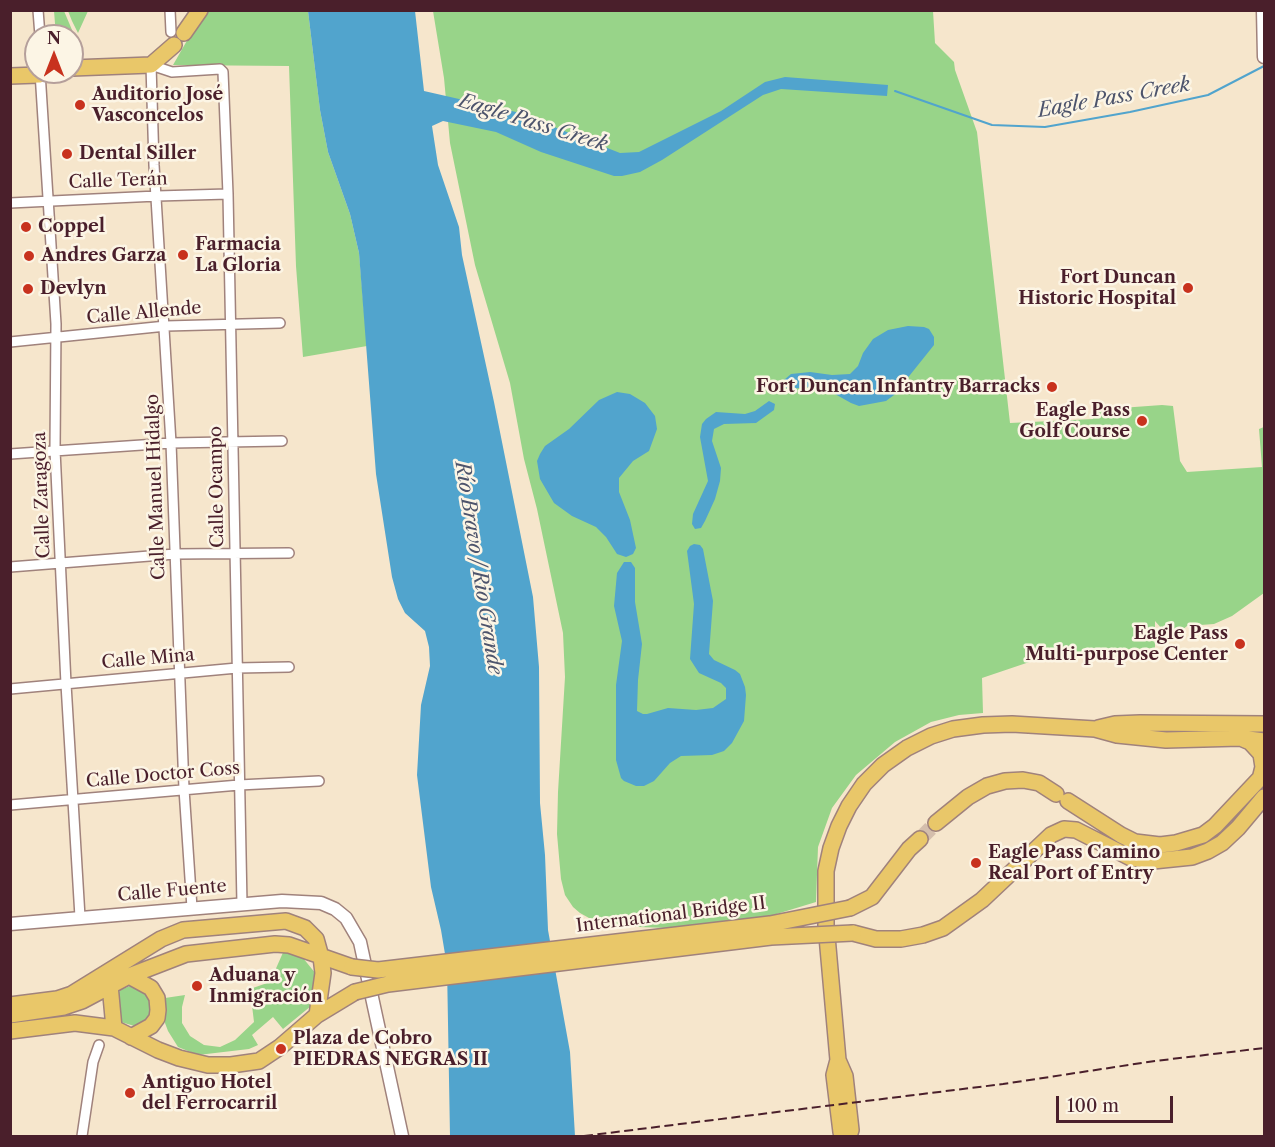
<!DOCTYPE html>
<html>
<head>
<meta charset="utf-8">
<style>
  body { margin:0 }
  #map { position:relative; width:1275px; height:1147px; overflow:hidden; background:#f6e6cc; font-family:"Libre Caslon Text",serif }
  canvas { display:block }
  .frame { position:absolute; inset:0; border:12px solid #4a1f2b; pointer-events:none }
  .north { position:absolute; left:24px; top:24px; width:60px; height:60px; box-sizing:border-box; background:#fcf5e5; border:2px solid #b59f9b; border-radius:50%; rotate:0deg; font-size:16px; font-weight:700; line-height:24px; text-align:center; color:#4a1f2b }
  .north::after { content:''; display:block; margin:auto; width:21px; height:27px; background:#c8321e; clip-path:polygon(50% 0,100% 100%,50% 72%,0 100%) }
  .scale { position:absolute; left:1056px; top:1096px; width:117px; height:27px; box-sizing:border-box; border:3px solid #4a1f2b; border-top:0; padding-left:8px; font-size:18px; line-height:21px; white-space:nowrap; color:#4a1f2b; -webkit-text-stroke:4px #fcf5e5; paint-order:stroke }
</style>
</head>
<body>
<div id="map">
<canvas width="1275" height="1147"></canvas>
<div class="frame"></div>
<div class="north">N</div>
<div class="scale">100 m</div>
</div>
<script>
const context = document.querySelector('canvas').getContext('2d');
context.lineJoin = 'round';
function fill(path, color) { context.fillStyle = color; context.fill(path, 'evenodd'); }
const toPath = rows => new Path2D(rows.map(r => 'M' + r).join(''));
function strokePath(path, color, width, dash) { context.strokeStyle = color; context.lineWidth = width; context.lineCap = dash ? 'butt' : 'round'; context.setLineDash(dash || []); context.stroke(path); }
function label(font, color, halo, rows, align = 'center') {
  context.font = font + ' "Libre Caslon Text",serif'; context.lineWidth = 5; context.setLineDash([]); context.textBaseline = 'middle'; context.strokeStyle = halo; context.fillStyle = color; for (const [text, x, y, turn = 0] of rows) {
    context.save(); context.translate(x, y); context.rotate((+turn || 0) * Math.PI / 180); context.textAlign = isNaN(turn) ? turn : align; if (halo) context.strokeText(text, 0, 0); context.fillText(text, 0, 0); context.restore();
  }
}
fill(toPath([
  [54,11,64,11,75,37,72,43,72,36,56,36],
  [68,11,88,11,78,33,72,21],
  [204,11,308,11,320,110,328,152,350,214,359,253,367,346,303,357,296,266,289,66,173,65],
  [433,11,933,11,935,43,954,62,955,70,977,132,1010,423,1093,419,1093,410,1162,405,1173,406,1180,461,1187,472,1262,467,1259,429,1264,427,1264,593,1232,616,1214,624,1187,626,1171,639,1155,621,1155,648,1056,653,982,678,983,713,959,715,931,722,895,742,856,775,832,808,818,847,816,902,770,916,667,928,611,926,598,923,580,913,573,907,565,895,561,879,557,834,558,792,565,677,563,633,537,509,524,459,510,383,475,265,450,143,444,78],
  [285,948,288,948,303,958,316,974,311,1006,283,1029,273,1017,252,1035,258,1045,249,1049,198,1055,178,1047,168,1031,162,1015,165,998,185,995,182,1007,182,1023,190,1036,204,1045,220,1047,235,1040,254,1022,250,989,270,982],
  [130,986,137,986,150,995,152,1010,141,1028,121,1022,117,1005,118,995,120,990]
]), '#98d489');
fill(toPath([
  [308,11,415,11,424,91,516,112,620,153,639,152,721,111,765,82,785,77,888,85,887,96,781,89,763,95,662,160,640,172,622,176,614,176,541,152,496,132,443,121,432,126,438,165,459,227,462,255,494,402,533,597,539,667,540,803,545,855,548,930,570,1052,575,1136,450,1136,447,966,441,930,431,887,417,775,421,705,430,666,429,647,425,631,405,613,398,599,392,577,376,474,359,253,350,214,328,152,320,110],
  [908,326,924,327,929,329,934,337,934,345,894,395,886,401,859,406,851,403,826,389,806,387,792,389,782,387,784,380,791,374,810,372,832,375,850,374,858,366,863,353,873,339,888,330],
  [617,392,630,394,645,403,655,416,657,429,649,451,633,461,619,478,619,492,630,520,636,548,633,554,626,557,617,554,606,537,596,527,572,516,554,503,540,479,537,461,540,454,545,446,569,429,599,400],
  [769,401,775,404,774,410,756,423,724,424,714,429,712,441,721,468,720,481,715,499,705,521,701,528,695,529,692,524,693,514,708,481,700,437,702,424,706,419,716,412,745,414,755,411],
  [694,544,700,545,703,549,713,601,709,654,714,660,735,670,740,674,745,687,746,695,744,721,732,743,724,751,712,755,681,756,670,763,654,781,644,786,636,786,624,781,621,778,616,760,616,685,622,641,614,606,617,573,624,562,631,562,635,568,635,602,642,644,638,680,637,711,643,714,647,714,668,708,696,710,713,708,726,699,726,688,721,683,699,673,690,659,694,604,687,551,690,546]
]), '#51a4cd');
strokePath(toPath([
  [895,91,992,125,1045,127,1130,112,1208,95,1264,66]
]), '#51a4cd', 2);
strokePath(toPath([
  [920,839,936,823]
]), '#d4beac', 15, [15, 8]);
const minor = toPath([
  [38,10,40,36],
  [170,10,171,32],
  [40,72,56,324,55,450,66,684,80,917],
  [10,203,157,196,228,194],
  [10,342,166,326,280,323],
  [10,454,171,443,282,441],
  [10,567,175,554,289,553],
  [10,689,237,668,289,667],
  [10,805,239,785,319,781],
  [192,908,184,789,171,443,154,165,151,65,172,72,220,69,223,72,228,194,242,904],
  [82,1136,93,1062,99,1045]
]);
const tertiary = toPath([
  [1263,10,1264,57],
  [10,924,282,901,321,903,335,909,346,918,360,942,402,1136]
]);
const primary = toPath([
  [184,33,200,10],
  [72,68,151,65,174,45],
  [10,76,39,75,46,72]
]);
const trunk = toPath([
  [1098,728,1115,724,1140,723,1264,724],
  [1243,739,1250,742,1261,754,1263,767,1260,779],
  [1068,801,1121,835,1135,842,1160,845,1176,843,1203,835,1215,826,1264,774],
  [936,823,968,797,987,786,1005,781,1023,780,1039,783,1056,794],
  [850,908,872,897,909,849,920,839],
  [853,933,876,939,901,939,923,935,943,928,982,900,1051,835,1064,829,1076,830,1131,858,1153,861,1192,857,1208,851,1222,843,1238,828,1264,797],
  [129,976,151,988,157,998,158,1010,157,1018,151,1026,131,1037],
  [110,985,114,1028],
  [10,1005,57,999,72,994,161,939,183,930,286,921,305,928,316,939,321,957,323,973,317,1015],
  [10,1015,64,1007,82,1001,129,976,186,954,275,944,289,945,352,967],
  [10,1031,75,1023,114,1028,158,1050,179,1058,208,1065,231,1065,259,1061,280,1047,317,1015,355,992],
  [838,1060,845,1076,851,1130,849,1136],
  [843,1136,841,1132,834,1075,838,1060,826,925,826,871,831,848,839,826,849,806,864,784,883,765,907,748,931,736,953,729,983,725,1012,724,1095,729,1117,735,1166,740,1240,738,1264,741]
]);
strokePath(minor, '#a0827c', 12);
strokePath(tertiary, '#a0827c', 15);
strokePath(primary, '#a0827c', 18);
strokePath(trunk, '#a0827c', 18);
strokePath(minor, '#fff', 9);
strokePath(tertiary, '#fff', 12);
strokePath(primary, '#e9c769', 15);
strokePath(trunk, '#e9c769', 15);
strokePath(toPath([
  [584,1136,1003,1084,1155,1061,1264,1048]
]), '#4a1f2b', 2, [9, 4.5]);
const trunkBridge = toPath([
  [352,967,378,970,770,924,850,908],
  [355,992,388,984,771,937,853,933]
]);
strokePath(trunkBridge, '#a0827c', 18, []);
strokePath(trunkBridge, '#e9c769', 15);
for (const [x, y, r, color] of [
  [80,105,6,"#c8321e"],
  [67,154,6,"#c8321e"],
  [26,227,6,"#c8321e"],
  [183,255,6,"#c8321e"],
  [29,256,6,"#c8321e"],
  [1188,288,6,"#c8321e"],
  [28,289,6,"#c8321e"],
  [1052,387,6,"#c8321e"],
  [1142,421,6,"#c8321e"],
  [1240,644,6,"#c8321e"],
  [976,863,6,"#c8321e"],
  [197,986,6,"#c8321e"],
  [281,1049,6,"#c8321e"],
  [130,1093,6,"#c8321e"]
]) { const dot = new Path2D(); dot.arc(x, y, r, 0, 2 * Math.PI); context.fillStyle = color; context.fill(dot); strokePath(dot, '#fcf5e5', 2); }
label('bold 18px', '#4a1f2b', '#fcf5e5', [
  ["Auditorio José",92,95],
  ["Vasconcelos",92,116],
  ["Dental Siller",79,154],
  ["Coppel",38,227],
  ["Farmacia",195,245],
  ["La Gloria",195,266],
  ["Andres Garza",41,256],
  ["Fort Duncan",1176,278,"right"],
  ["Historic Hospital",1176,299,"right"],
  ["Devlyn",40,289],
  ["Fort Duncan Infantry Barracks",1040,387,"right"],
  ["Eagle Pass",1130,411,"right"],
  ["Golf Course",1130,432,"right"],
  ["Eagle Pass",1228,634,"right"],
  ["Multi-purpose Center",1228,655,"right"],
  ["Eagle Pass Camino",988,853],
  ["Real Port of Entry",988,874],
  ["Aduana y",209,976],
  ["Inmigración",209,997],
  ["Plaza de Cobro",293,1039],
  ["PIEDRAS NEGRAS II",293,1060],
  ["Antiguo Hotel",142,1083],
  ["del Ferrocarril",142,1104]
], 'left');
label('18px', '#4a1f2b', '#fcf5e5', [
  ["Calle Terán",118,181,-2],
  ["Calle Allende",144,313,-5],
  ["Calle Manuel Hidalgo",156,487,-92],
  ["Calle Ocampo",217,487,-91],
  ["Calle Zaragoza",42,495,-92],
  ["Calle Mina",148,659,-5],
  ["Calle Doctor Coss",163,775,-5],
  ["Calle Fuente",172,891,-5],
  ["International Bridge II",671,915,-7]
]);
label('italic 20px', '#4d546c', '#fcf5e5', [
  ["Eagle Pass Creek",1114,98,-10],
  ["Eagle Pass Creek",533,123,17],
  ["Río Bravo / Rio Grande",478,568,81]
]);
</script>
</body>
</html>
